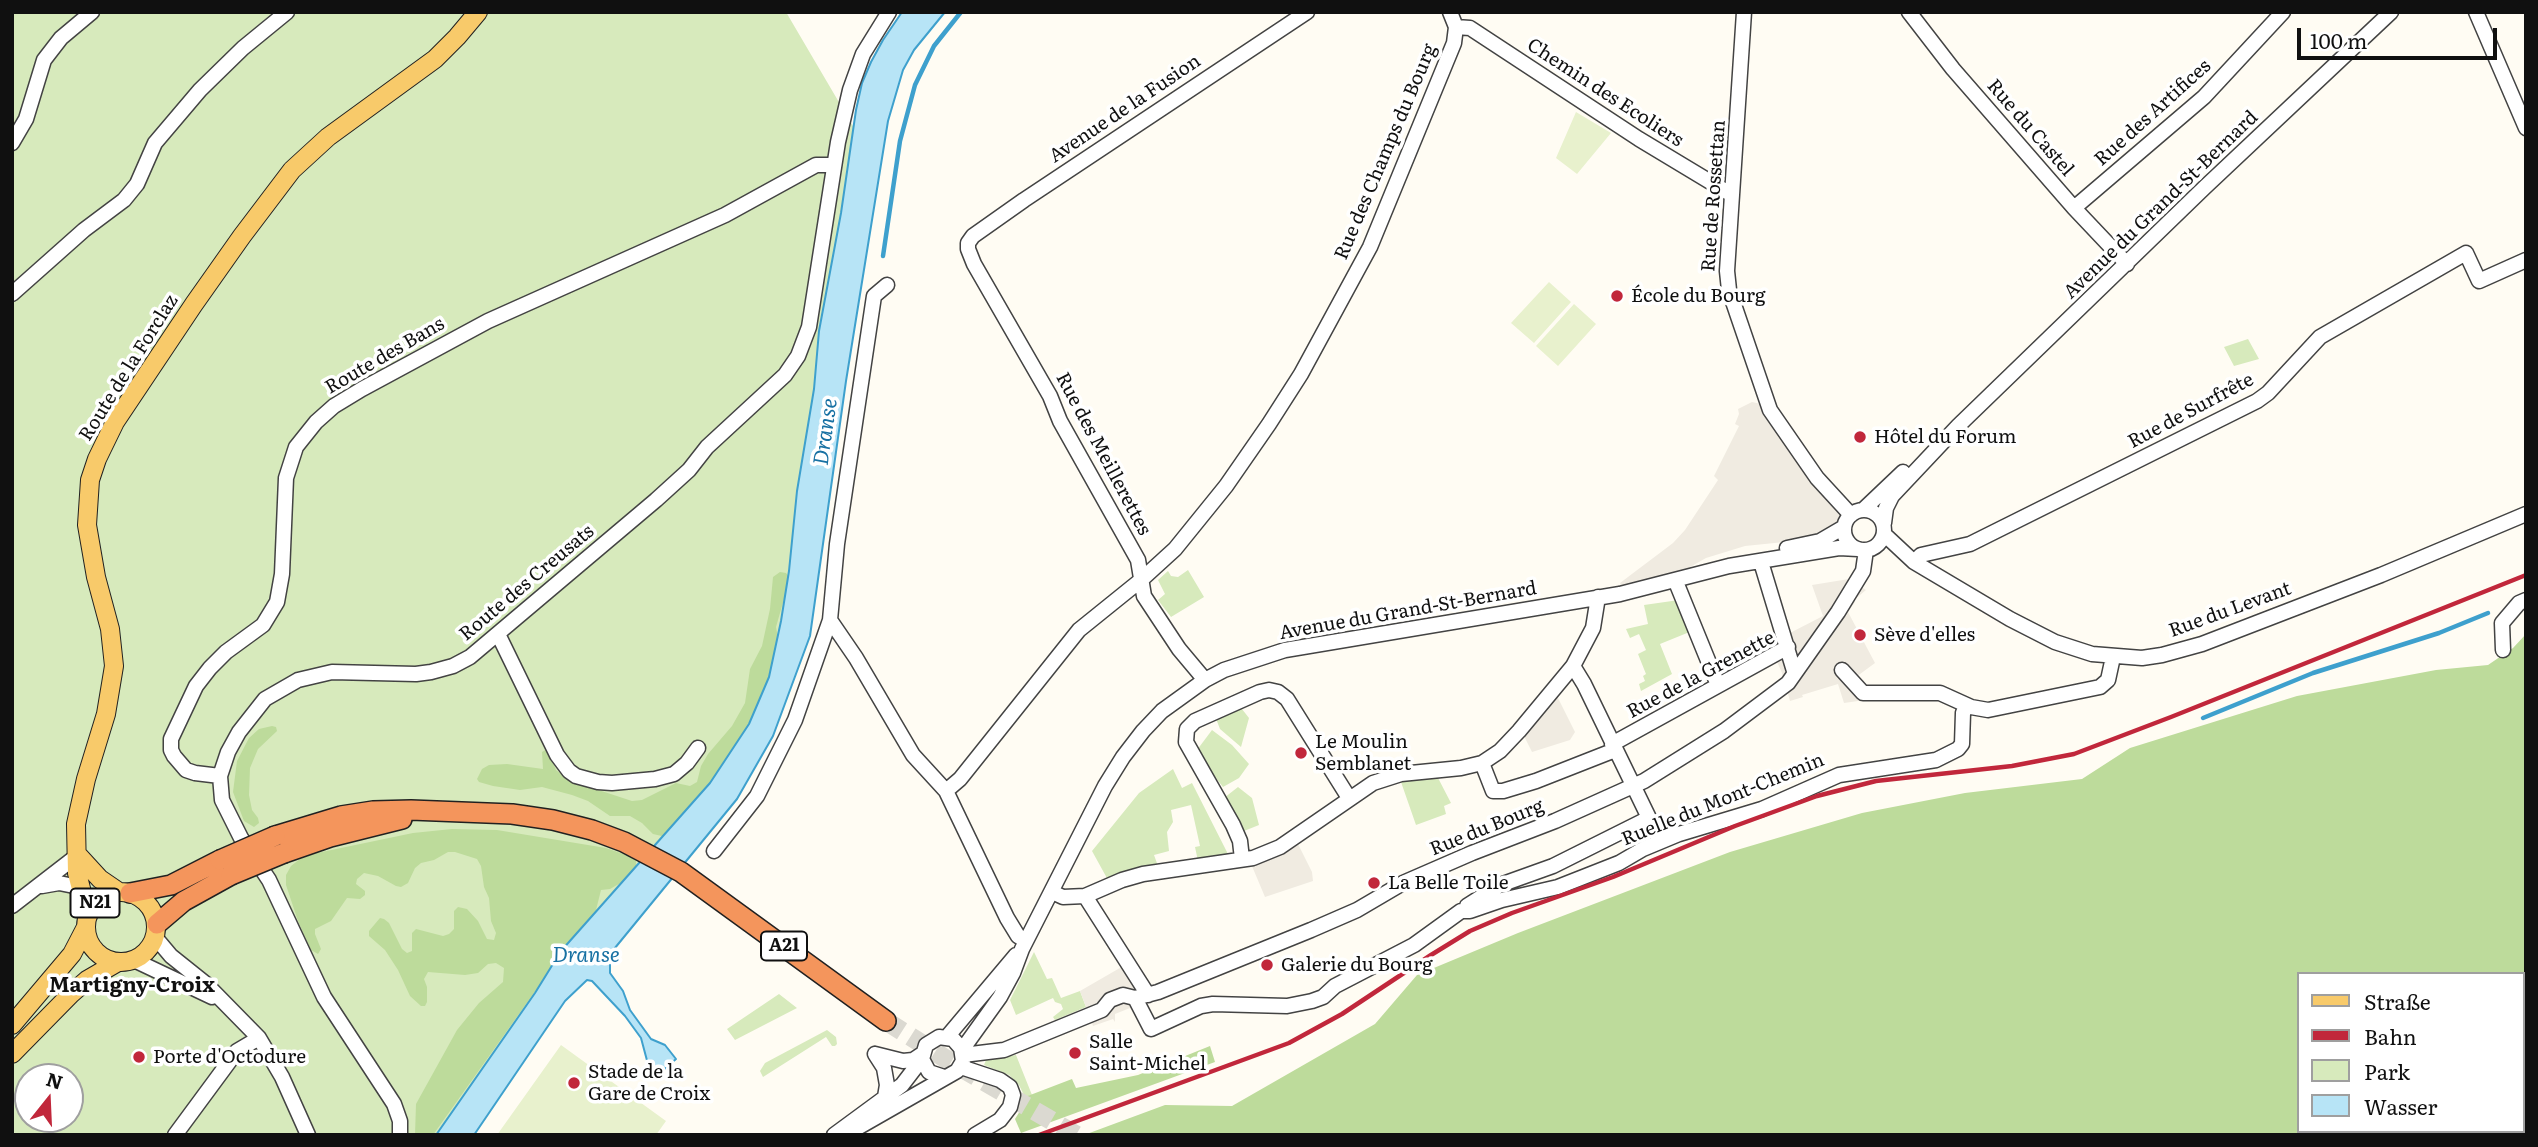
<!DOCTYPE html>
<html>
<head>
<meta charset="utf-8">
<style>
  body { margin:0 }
  #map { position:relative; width:2538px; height:1147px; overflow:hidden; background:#fffcf3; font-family:Literata,serif }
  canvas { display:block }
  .frame { position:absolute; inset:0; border:14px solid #101010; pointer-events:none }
  .legend { position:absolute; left:2297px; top:972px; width:228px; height:161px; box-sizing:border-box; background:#fff; border:2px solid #9f9f9f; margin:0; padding:9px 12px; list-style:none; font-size:21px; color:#101010 }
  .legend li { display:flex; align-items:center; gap:14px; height:35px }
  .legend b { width:35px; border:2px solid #9f9f9f }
  .north { position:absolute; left:14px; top:1063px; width:70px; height:70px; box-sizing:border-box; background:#fff; border:2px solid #9f9f9f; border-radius:50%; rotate:18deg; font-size:19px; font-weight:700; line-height:28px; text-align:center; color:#101010 }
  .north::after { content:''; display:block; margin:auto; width:24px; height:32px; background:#c1273b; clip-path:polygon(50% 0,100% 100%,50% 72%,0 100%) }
  .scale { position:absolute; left:2297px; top:28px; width:200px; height:32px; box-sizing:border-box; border:4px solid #101010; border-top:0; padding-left:9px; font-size:21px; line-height:24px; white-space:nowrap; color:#101010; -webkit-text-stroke:5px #fff; paint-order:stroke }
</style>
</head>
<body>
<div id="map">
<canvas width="2538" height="1147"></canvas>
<div class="frame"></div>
<ul class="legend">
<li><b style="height:9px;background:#f8ca6a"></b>Straße</li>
<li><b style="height:9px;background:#c1273b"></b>Bahn</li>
<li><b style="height:19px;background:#d7eabc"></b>Park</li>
<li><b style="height:19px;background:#b7e4f6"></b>Wasser</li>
</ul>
<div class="north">N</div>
<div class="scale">100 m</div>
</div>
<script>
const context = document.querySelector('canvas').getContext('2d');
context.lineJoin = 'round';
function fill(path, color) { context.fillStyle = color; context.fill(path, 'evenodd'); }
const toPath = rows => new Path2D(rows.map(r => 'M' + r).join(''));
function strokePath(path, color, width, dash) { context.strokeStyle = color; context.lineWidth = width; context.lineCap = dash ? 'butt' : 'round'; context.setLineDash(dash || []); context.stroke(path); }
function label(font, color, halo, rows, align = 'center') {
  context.font = font + ' Literata,serif'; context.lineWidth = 7; context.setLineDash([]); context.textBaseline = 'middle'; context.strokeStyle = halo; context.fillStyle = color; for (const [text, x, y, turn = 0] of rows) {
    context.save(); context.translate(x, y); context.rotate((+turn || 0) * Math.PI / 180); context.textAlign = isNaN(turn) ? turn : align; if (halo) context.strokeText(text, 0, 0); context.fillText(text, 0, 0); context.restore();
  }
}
fill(toPath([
  [12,12,786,12,867,150,790,646,760,725,449,1135,12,1135],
  [28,1077,70,1077,70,1119,28,1119],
  [2248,339,2259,359,2234,366,2224,347],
  [1188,570,1204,597,1171,617,1158,600,1165,594,1158,580,1168,571,1171,576,1178,577],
  [1679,600,1692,631,1660,644,1672,674,1641,691,1639,684,1645,681,1643,676,1646,674,1638,654,1646,650,1639,634,1630,638,1626,629,1648,624,1644,605],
  [1238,704,1249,718,1241,747,1220,729,1215,716],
  [1212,730,1232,745,1249,764,1239,778,1223,787,1207,767,1197,750],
  [1173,769,1182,788,1192,783,1229,856,1198,861,1195,847,1200,846,1191,805,1171,810,1173,822,1167,832,1169,851,1154,855,1158,866,1108,880,1092,851,1139,793],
  [1437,776,1451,803,1444,806,1446,814,1416,825,1401,782],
  [1238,787,1252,798,1259,825,1244,831,1224,798],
  [1034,952,1047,979,1052,978,1061,998,1080,991,1086,1007,1055,1020,1053,1017,1063,1009,1061,1004,1055,1002,1053,998,1016,1015,1010,1000],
  [779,994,797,1008,735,1040,727,1029],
  [827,1030,836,1037,837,1044,835,1046,832,1046,826,1037,763,1077,760,1071,765,1063],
  [1016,1055,1032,1095,1025,1097,1019,1085,1009,1075,984,1065,986,1060]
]), '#d7eabc');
fill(toPath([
  [780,572,786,573,790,578,776,627,780,648,778,666,743,744,666,837,653,834,642,823,630,816,610,816,588,801,572,795,542,787,520,790,493,786,479,782,477,779,482,769,489,765,507,764,543,769,542,752,547,749,556,770,568,780,632,801,642,800,676,783,690,786,697,782,701,766,708,754,732,726,745,703,750,669,762,646,770,609,773,577],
  [2526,634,2526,1135,1084,1135,1165,1105,1232,1106,1375,1024,1417,975,1518,933,1730,852,1862,813,1965,793,2082,779,2130,748,2297,696,2436,670,2488,665,2513,648],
  [2298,974,2522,974,2522,1131,2298,1131],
  [272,726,276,727,277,731,258,749,250,768,249,795,252,810,258,818,259,823,254,827,244,821,233,792,237,761,249,738,259,729],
  [452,829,497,830,606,848,629,856,636,861,636,870,631,877,610,889,601,890,593,922,560,957,536,990,433,1135,415,1135,416,1104,457,1030,479,1003,503,982,504,968,496,963,488,964,478,973,465,975,428,972,424,979,427,987,427,1002,425,1006,421,1006,410,996,398,970,385,950,369,936,369,931,380,918,384,919,389,923,402,949,407,953,412,951,412,933,416,929,443,936,449,934,454,929,454,911,458,907,467,909,478,921,487,939,494,940,496,933,491,921,489,898,484,887,481,866,477,859,455,852,448,852,434,860,421,863,415,868,408,883,401,887,396,886,378,876,364,873,357,879,356,884,365,891,365,895,360,899,347,898,331,921,315,929,315,934,321,949,318,954,311,950,298,921,286,885,286,875,291,866,300,859,317,853,413,833],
  [1210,1046,1215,1062,1021,1133,1015,1119,1025,1103,1025,1097,1072,1079,1076,1088,1138,1075]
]), '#bddb9b');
fill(toPath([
  [1576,112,1611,133,1577,174,1556,158],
  [1549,282,1571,302,1534,343,1511,323],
  [1574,304,1596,324,1558,366,1536,346],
  [561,1045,666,1121,656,1135,497,1135]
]), '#e8f1cd');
fill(toPath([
  [1752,402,1761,404,1817,486,1840,514,1839,522,1830,531,1804,540,1745,546,1706,558,1683,571,1621,586,1620,583,1673,543,1685,530,1718,480,1714,476,1739,426,1735,424,1739,414,1738,409],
  [1849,579,1866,590,1854,600,1855,602,1848,612,1875,663,1856,677,1861,681,1863,680,1867,686,1865,700,1844,703,1838,684,1802,695,1803,697,1790,701,1782,673,1771,648,1784,643,1788,634,1823,616,1812,585],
  [1557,696,1575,732,1570,740,1532,752,1522,732],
  [1297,842,1312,872,1313,881,1265,897,1249,859],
  [1125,965,1144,996,1137,1009,1132,1011,1130,1008,1115,1014,1115,1022,1113,1019,1093,1026,1080,991]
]), '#f0ebe1');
const water = toPath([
  [902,12,945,12,914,50,903,70,888,121,846,381,810,636,773,736,737,799,610,954,610,973,623,991,630,1010,651,1039,665,1045,676,1059,660,1073,649,1068,641,1038,625,1016,592,981,587,980,565,1001,474,1135,436,1135,535,993,561,951,710,783,749,724,769,677,781,621,789,571,797,491,814,389,819,331,841,213,856,110,862,83,871,62,883,40,902,12]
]);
fill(water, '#b7e4f6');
strokePath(water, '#3ea0cd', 2);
strokePath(toPath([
  [883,256,900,141,915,85,934,46,961,12],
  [2203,718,2313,673,2439,633,2488,613]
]), '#3ea0cd', 4.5);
strokePath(toPath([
  [886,1021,946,1059,1076,1135]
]), '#dbd9d1', 19, [19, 10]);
const minor = toPath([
  [1744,12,1727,271,1729,290,1770,410,1817,478,1851,515],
  [1909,12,1953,69,2074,208,2127,264],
  [2476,12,2526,128],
  [1456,27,1470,28,1639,139,1732,195],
  [12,143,26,119,44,60,61,38,92,12],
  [2074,208,2204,97,2283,12],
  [887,285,874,296,837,544,830,620,856,658,913,755,946,791,1007,918,1018,936,1026,941],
  [12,294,84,230,124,200,137,184,155,143,200,90,243,48,287,12],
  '1844 530a20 20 0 1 1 40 0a20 20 0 1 1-40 0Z',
  [1863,510,1903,472],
  [1884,523,1886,508,1892,496,1958,426,2204,188,2391,12],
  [1884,534,1914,562,2010,619,2055,642,2092,654,2142,658,2162,655,2202,644,2381,575,2526,514],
  [1787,548,1820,541,1844,527],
  [1761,562,1794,671],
  [1914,562,1921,555,1970,544,2257,401,2268,393,2320,337,2466,253,2479,281,2526,260],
  [1676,582,1718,685],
  [498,634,557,755,569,771,576,776,598,782,612,783,655,779,674,774,687,763,698,748],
  [2503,650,2502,623,2519,603,2526,600],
  [1842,670,1863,693,1940,693,1971,707,1988,710,2100,687,2108,680,2113,657],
  [1205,680,1179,649,1144,596,1138,560,1060,421,1050,396,974,264,968,249,968,243,973,236,1024,200,1307,12],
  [1612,744,1788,647],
  [1482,763,1493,791,1503,791,1536,781,1615,750],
  [220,776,195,773,186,770,174,756,171,750,171,739,196,686,210,668,226,652,263,625,277,602,282,574,286,478,296,447,316,422,334,406,362,389,488,321,725,215,816,165,834,165],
  [946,791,960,779,1079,630,1141,580,1175,549,1226,486,1269,424,1301,374,1370,247,1454,43,1456,27,1450,12],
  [714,851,757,796,795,720,830,620],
  [1242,859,1240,841,1233,825,1186,742,1187,729,1195,721,1260,692,1269,690,1278,692,1287,699,1349,798],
  [42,886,59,883,79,887],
  [1052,892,1063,897,1085,896,1122,880,1143,874,1253,858,1280,847,1373,783,1401,774,1461,768,1482,763,1500,751,1519,731,1573,666,1593,628,1598,597],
  [1085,896,1148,995],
  [12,906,78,855],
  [1467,906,1500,885,1553,866,1649,818,1584,684,1573,666],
  [155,937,171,956,206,984,259,1038,282,1077,308,1135],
  [134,960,212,997],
  [1135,998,1151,1029,1201,1006,1213,1004,1287,1006,1312,1001,1323,997,1335,986,1414,945,1461,911,1470,911,1502,900,1558,887,1619,863,1643,849,1679,834,1762,809,1839,775,1936,760,1958,749,1962,744,1963,713,1966,705],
  [947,1037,1016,955],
  [962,1050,1000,997,1013,973,1022,949,1105,786,1123,757,1143,731,1162,711,1205,680,1224,670,1285,650,1620,594,1729,566,1839,548,1858,549],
  [875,1054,903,1061,913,1060,922,1054],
  [875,1054,884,1068,887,1085,885,1097],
  [963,1055,1004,1050,1102,1010,1110,1000,1123,995,1135,998,1158,992,1311,930,1357,910,1403,883,1472,853,1555,821,1644,781,1724,731,1788,683,1838,612,1863,571,1866,550],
  [961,1067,1000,1080,1010,1087,1013,1095,1010,1107,1000,1120,975,1135],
  [175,1135,237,1051,259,1038],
  [400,1135,400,1121,394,1104,324,997,269,880,241,838,222,800,220,776,228,752,239,732,265,699,298,680,332,672,416,674,431,672,453,666,470,657,656,500,689,470,707,447,785,375,798,356,809,327,838,142,850,90,863,54,889,12],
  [834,1135,902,1085,922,1059],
  [845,1135,957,1071,963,1061,961,1048,953,1039,939,1037,926,1045,922,1059,929,1072,944,1077]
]);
const major = toPath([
  [78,855,100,879,119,892],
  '86 927a35 35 0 1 1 70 0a35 35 0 1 1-70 0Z',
  [88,916,77,873,76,824,86,779,106,714,114,666,110,629,96,577,87,525,90,480,97,459,115,422,194,304,242,236,292,170,328,137,435,59,457,37,478,12],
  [12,1025,72,954,86,927],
  [12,1054,71,994,87,980,118,962]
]);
const highway = toPath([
  [275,836,341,816,373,811,411,810,512,814,553,820,592,830,624,842,681,872,886,1021],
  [284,853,330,837,402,819],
  [130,893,171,885,220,860],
  [157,924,184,901,231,875]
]);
strokePath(minor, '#434343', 17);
strokePath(major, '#212121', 20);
strokePath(highway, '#212121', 22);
strokePath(minor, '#fff', 14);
strokePath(major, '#f8ca6a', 18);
strokePath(highway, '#f4955c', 19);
strokePath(toPath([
  [1039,1135,1289,1043,1342,1014,1431,955,1470,931,1512,913,1613,877,1735,826,1817,796,1876,781,2012,766,2074,754,2171,717,2526,575]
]), '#c1273b', 4.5);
const highwayBridge = toPath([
  [220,860,275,836],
  [231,875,284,853]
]);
strokePath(highwayBridge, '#212121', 22, []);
strokePath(highwayBridge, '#f4955c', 19);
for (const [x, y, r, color] of [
  [1617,296,7,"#c1273b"],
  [1860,437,7,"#c1273b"],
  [1860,635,7,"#c1273b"],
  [1301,753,7,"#c1273b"],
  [1374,883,7,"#c1273b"],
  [1267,965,7,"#c1273b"],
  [1075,1053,7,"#c1273b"],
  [139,1057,7,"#c1273b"],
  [574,1083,7,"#c1273b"]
]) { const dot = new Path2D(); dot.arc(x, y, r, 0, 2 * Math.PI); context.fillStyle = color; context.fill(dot); strokePath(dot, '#fff', 2.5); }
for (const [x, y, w] of [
  [95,903,49],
  [784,946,46]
]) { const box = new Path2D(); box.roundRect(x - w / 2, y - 14.5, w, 29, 5); context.fillStyle = '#fff'; context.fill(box); strokePath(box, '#101010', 2); }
label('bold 18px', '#101010', null, [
  ["N21",95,903],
  ["A21",784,946]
]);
label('19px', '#101010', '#fff', [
  ["Chemin des Ecoliers",1605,93,33],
  ["Avenue de la Fusion",1125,109,-34],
  ["Rue des Artifices",2153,113,-42],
  ["Rue du Castel",2030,128,49],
  ["Rue des Champs du Bourg",1386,152,-67],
  ["Rue de Rossettan",1714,196,-86],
  ["Avenue du Grand-St-Bernard",2161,205,-44],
  ["Route des Bans",385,356,-30],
  ["Route de la Forclaz",129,368,-58],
  ["Rue de Surfrête",2191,411,-28],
  ["Rue des Meillerettes",1103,454,62],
  ["Route des Creusats",527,583,-40],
  ["Rue du Levant",2230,610,-20],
  ["Avenue du Grand-St-Bernard",1408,611,-10],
  ["Rue de la Grenette",1701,675,-28],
  ["Ruelle du Mont-Chemin",1723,800,-22],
  ["Rue du Bourg",1487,828,-22]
]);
label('19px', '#101010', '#fff', [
  ["École du Bourg",1631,296],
  ["Hôtel du Forum",1874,437],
  ["Sève d'elles",1874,635],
  ["Le Moulin",1315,742],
  ["Semblanet",1315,764],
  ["La Belle Toile",1388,883],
  ["Galerie du Bourg",1281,965],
  ["Salle",1089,1042],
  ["Saint-Michel",1089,1064],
  ["Porte d'Octodure",153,1057],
  ["Stade de la",588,1072],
  ["Gare de Croix",588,1094]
], 'left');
label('italic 21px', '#1871a3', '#fff', [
  ["Dranse",826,432,-82],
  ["Dranse",586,956]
]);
label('bold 21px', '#101010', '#fff', [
  ["Martigny-Croix",132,986]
]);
</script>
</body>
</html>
